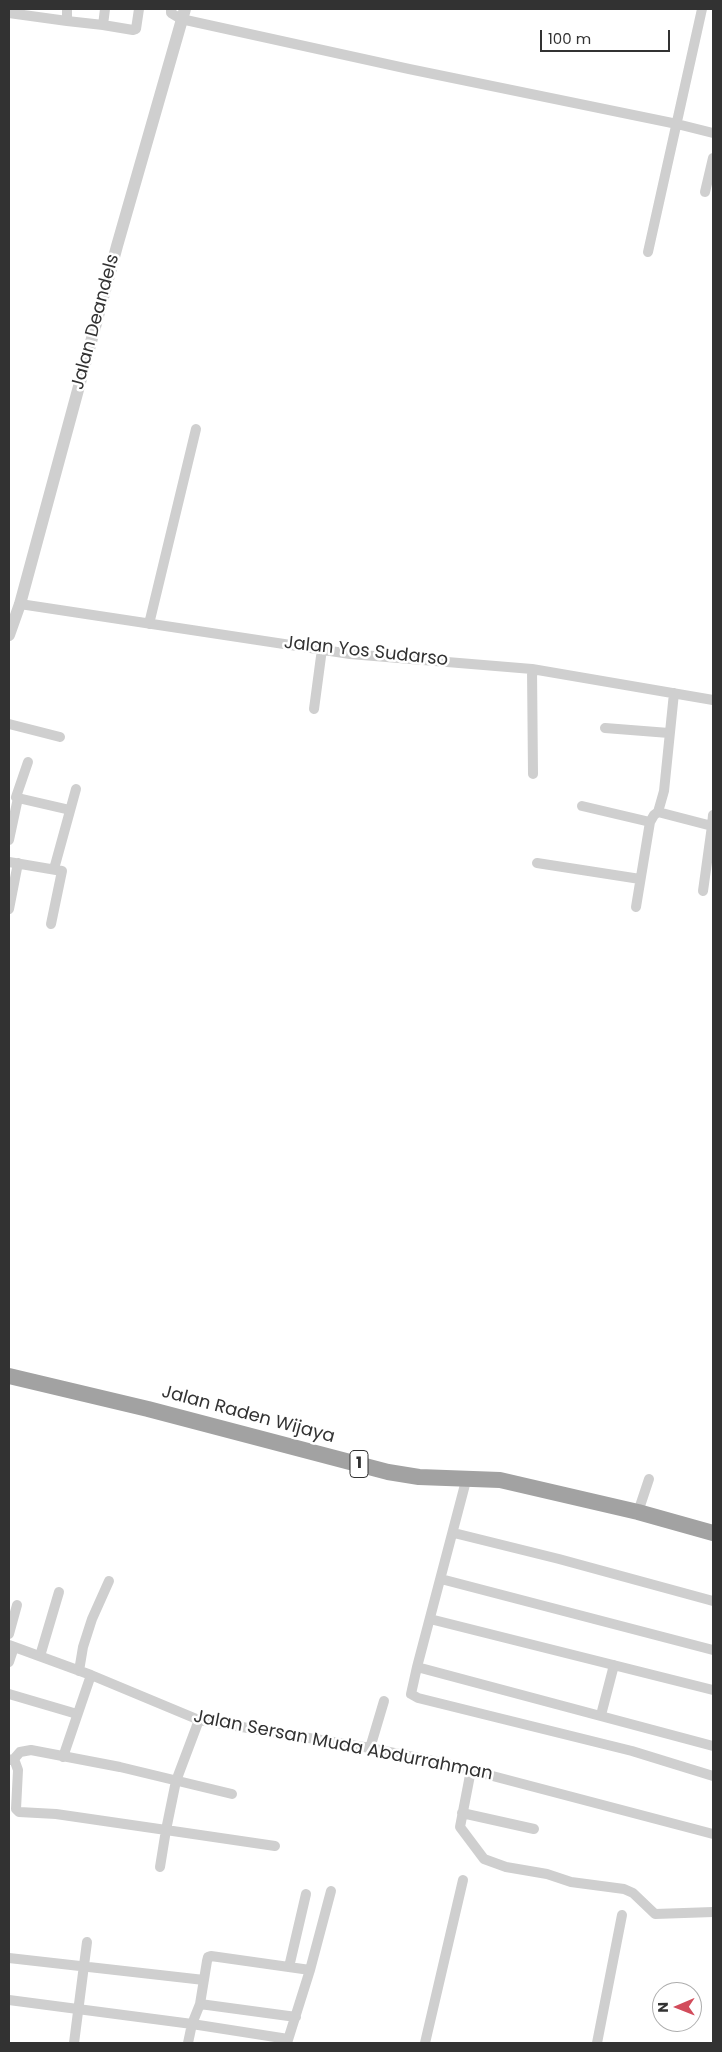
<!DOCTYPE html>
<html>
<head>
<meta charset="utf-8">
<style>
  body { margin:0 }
  #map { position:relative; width:722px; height:2052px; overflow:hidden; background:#fff; font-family:Poppins,sans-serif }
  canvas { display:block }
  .frame { position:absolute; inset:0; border:10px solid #323232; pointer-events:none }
  .north { position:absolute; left:652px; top:1982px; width:50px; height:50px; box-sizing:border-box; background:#fff; border:1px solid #adadad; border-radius:50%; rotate:269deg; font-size:14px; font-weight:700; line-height:20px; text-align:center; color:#323232 }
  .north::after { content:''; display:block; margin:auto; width:18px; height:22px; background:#d24c5b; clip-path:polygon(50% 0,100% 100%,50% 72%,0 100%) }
  .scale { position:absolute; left:540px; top:30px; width:130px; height:22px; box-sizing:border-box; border:2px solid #323232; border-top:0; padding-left:6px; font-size:15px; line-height:18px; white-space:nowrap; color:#323232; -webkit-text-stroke:4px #fff; paint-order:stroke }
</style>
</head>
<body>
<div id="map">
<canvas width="722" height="2052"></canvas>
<div class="frame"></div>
<div class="north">N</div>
<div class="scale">100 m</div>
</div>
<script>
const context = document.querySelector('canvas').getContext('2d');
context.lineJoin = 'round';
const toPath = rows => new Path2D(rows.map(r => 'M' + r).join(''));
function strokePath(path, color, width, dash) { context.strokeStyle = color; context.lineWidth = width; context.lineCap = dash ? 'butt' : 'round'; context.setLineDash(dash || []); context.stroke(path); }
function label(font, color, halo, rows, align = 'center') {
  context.font = font + ' Poppins,sans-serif'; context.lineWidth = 5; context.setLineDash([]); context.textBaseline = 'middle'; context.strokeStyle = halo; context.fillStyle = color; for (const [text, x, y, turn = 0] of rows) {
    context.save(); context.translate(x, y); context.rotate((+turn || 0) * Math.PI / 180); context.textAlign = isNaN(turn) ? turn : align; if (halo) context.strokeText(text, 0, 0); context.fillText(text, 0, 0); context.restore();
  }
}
strokePath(toPath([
  [171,9,171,13,181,19,409,69,677,124,713,133],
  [9,13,67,21,67,9],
  [67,21,103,25,105,9],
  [103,25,133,30,136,29,139,9],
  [705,192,713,158],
  [648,252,702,9],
  [20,604,350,654,532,669,713,700],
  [149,624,196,429],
  [532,669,533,774],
  [314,709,322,649],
  [9,724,60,737],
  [605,728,669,733],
  [18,798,70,810],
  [582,806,650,822],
  [658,812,712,826,713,815],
  [9,840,18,798,16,797,28,762],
  [9,862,62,871,51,924],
  [537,863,640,879],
  [54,869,76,789],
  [703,891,712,826],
  [636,907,650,822,654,815,658,812,664,791,674,693],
  [9,909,18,863],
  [467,1477,417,1667,713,1746],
  [638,1512,649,1479],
  [454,1533,559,1559,713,1601],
  [441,1579,713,1650],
  [430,1619,713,1690],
  [9,1634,17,1605],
  [9,1645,91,1675,199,1720,370,1748,447,1764,713,1834],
  [40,1656,59,1592],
  [9,1662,14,1647],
  [417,1667,411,1694,418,1698,632,1751,713,1776],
  [79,1671,83,1647,92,1619,109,1581],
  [9,1694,77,1714],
  [601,1715,614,1665],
  [370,1748,384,1701],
  [63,1757,91,1675],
  [14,1759,18,1770,16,1809,19,1812,56,1814,166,1830,176,1781,199,1720],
  [9,1760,14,1759,20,1752,31,1750,120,1767,232,1794],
  [471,1770,460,1827,484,1859,506,1867,547,1874,571,1882,624,1889,633,1893,655,1914,713,1912],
  [462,1813,534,1829],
  [160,1867,166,1830,275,1846],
  [9,1958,204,1980],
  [289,1967,306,1894],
  [310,1970,331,1891],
  [9,2000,192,2024,288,2039],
  [200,2004,296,2017],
  [74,2043,87,1942],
  [188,2043,192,2024,200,2004,207,1961,208,1957,211,1956,310,1970,287,2043],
  [425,2043,463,1880],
  [597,2043,622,1915]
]), '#cfcfcf', 10);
strokePath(toPath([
  [9,635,20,604,117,246,185,9]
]), '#cfcfcf', 12);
strokePath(toPath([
  [9,1376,148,1409,388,1472,419,1477,500,1480,638,1512,713,1533]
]), '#a2a2a2', 16);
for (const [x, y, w] of [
  [359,1464,18]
]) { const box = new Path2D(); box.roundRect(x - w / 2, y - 13.5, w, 27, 4); context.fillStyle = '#fff'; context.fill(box); strokePath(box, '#323232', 1); }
label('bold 16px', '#323232', null, [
  ["1",359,1464]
]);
label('18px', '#323232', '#fff', [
  ["Jalan Deandels",96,322,-75],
  ["Jalan Yos Sudarso",366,652,6],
  ["Jalan Raden Wijaya",248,1415,15],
  ["Jalan Sersan Muda Abdurrahman",343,1746,11]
]);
</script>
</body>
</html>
